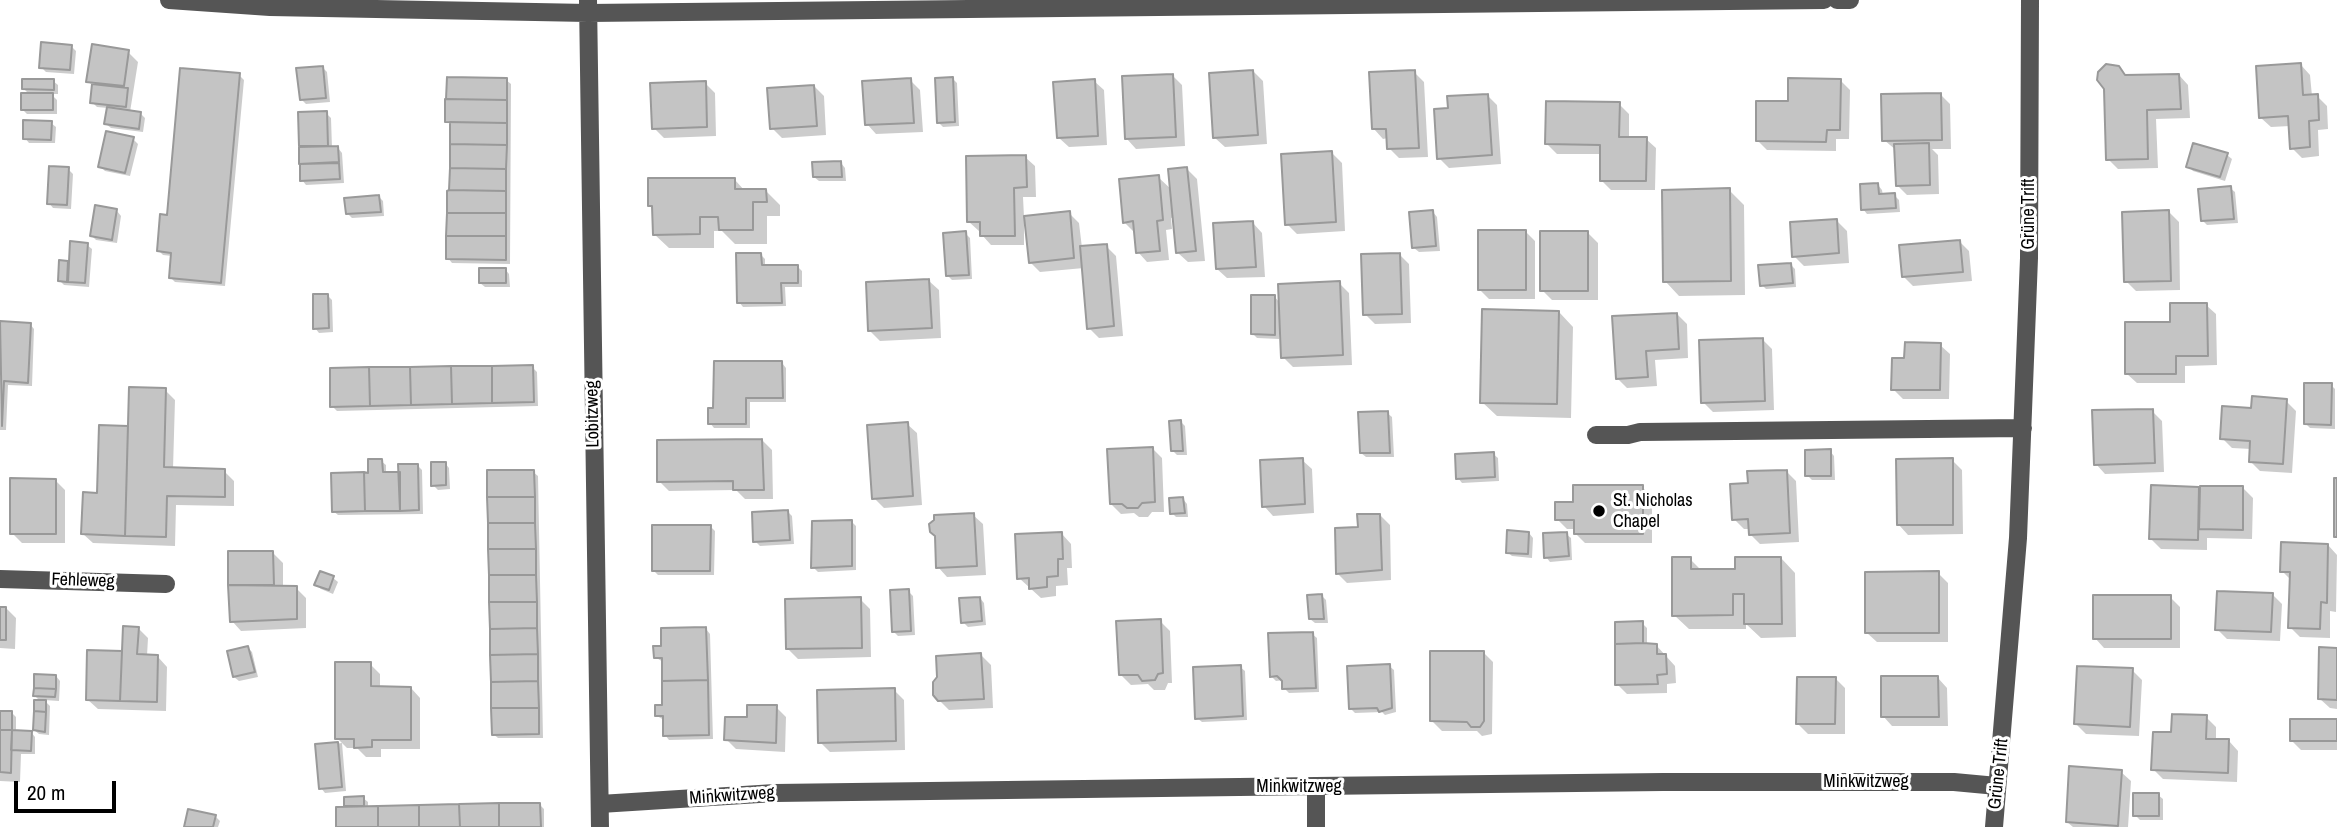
<!DOCTYPE html>
<html>
<head>
<meta charset="utf-8">
<style>
  body { margin:0 }
  #map { position:relative; width:2337px; height:827px; overflow:hidden; background:#fff; font-family:"Archivo Narrow",sans-serif }
  canvas { display:block }
  .scale { position:absolute; left:14px; top:781px; width:102px; height:32px; box-sizing:border-box; border:4px solid #000; border-top:0; padding-left:9px; font-size:21px; line-height:24px; white-space:nowrap; color:#000; -webkit-text-stroke:5px #fff; paint-order:stroke }
</style>
</head>
<body>
<div id="map">
<canvas width="2337" height="827"></canvas>
<div class="scale">20 m</div>
</div>
<script>
const context = document.querySelector('canvas').getContext('2d');
context.lineJoin = 'round';
function fill(path, color) { context.fillStyle = color; context.fill(path, 'evenodd'); }
const toPath = rows => new Path2D(rows.map(r => 'M' + r).join(''));
function strokePath(path, color, width, dash) { context.strokeStyle = color; context.lineWidth = width; context.lineCap = dash ? 'butt' : 'round'; context.setLineDash(dash || []); context.stroke(path); }
function label(font, color, halo, rows, align = 'center') {
  context.font = font + ' "Archivo Narrow",sans-serif'; context.lineWidth = 6; context.setLineDash([]); context.textBaseline = 'middle'; context.strokeStyle = halo; context.fillStyle = color; for (const [text, x, y, turn = 0] of rows) {
    context.save(); context.translate(x, y); context.rotate((+turn || 0) * Math.PI / 180); context.textAlign = isNaN(turn) ? turn : align; if (halo) context.strokeText(text, 0, 0); context.fillText(text, 0, 0); context.restore();
  }
}
fill(toPath([
  [71,46,76,51,74,74,46,72,41,67],
  [128,52,138,62,130,112,140,113,145,118,143,132,111,128,106,124,108,108,97,107,92,102,94,87,88,81],
  [2301,65,2310,75,2312,96,2317,96,2327,106,2328,129,2318,130,2319,156,2302,158,2292,148,2290,126,2271,127,2261,118],
  [323,68,327,72,330,102,306,104,301,99],
  [2120,69,2128,77,2179,75,2188,85,2190,118,2156,119,2158,168,2118,169,2108,159],
  [1253,71,1263,81,1267,144,1225,147,1215,138],
  [1414,72,1424,82,1428,157,1399,158,1389,148,1388,138,1383,139,1374,129],
  [239,75,244,80,225,286,175,282,170,277,172,256,163,255,159,251,168,217],
  [1172,75,1182,85,1185,146,1136,149,1127,139],
  [449,78,506,80,511,84,510,264,452,263,448,258,452,126,447,121],
  [952,78,957,83,959,126,943,127,939,123],
  [910,80,920,90,923,132,876,134,867,124],
  [1840,80,1850,90,1849,139,1836,139,1836,151,1767,150,1757,140],
  [53,81,58,85,58,94,51,94,57,100,57,114,27,114,22,109,30,95,24,89],
  [1094,81,1104,90,1107,145,1069,147,1059,138],
  [705,83,715,93,716,136,664,138,654,128],
  [814,86,824,96,826,135,782,138,772,128],
  [1940,94,1950,104,1951,149,1932,149,1938,155,1939,194,1907,195,1897,185,1896,150,1884,140],
  [1487,95,1497,105,1501,164,1449,168,1439,158,1450,109],
  [1619,104,1629,114,1629,138,1646,139,1656,148,1655,190,1611,190,1601,180,1602,154,1557,154,1547,144],
  [300,113,326,113,331,118,332,148,338,148,342,153,344,183,306,185,302,180],
  [51,123,56,127,55,143,29,143,25,138],
  [133,139,138,144,130,176,105,171,100,166],
  [1332,153,1342,163,1345,231,1297,234,1287,224],
  [2227,155,2232,159,2225,181,2193,171,2188,166],
  [1025,157,1035,166,1036,197,1023,197,1024,217,1069,213,1079,223,1082,248,1106,246,1116,256,1123,336,1099,338,1089,328,1084,268,1040,272,1030,262,1027,224,1024,224,1024,245,991,245,982,235,982,231,979,231,969,222],
  [841,163,845,168,846,181,819,181,814,177],
  [68,169,73,174,71,209,53,208,49,203],
  [1187,169,1197,179,1205,261,1188,262,1178,253,1174,217,1171,218,1172,229,1166,230,1169,260,1147,262,1138,252,1134,232,1124,222,1158,177,1172,190],
  [735,180,745,191,766,191,780,205,780,216,767,216,767,244,735,244,722,231,714,231,714,248,669,248,654,234,654,210,649,205],
  [1878,185,1882,190,1883,196,1894,195,1899,200,1900,212,1867,214,1863,209],
  [2230,188,2235,192,2238,223,2207,225,2203,221],
  [1729,190,1744,205,1745,295,1679,296,1665,281],
  [379,197,383,201,384,216,352,218,347,213],
  [117,211,121,216,117,243,96,240,92,236],
  [1433,212,1437,217,1440,251,1419,252,1414,248],
  [2169,212,2179,222,2180,290,2136,291,2126,281],
  [1837,221,1847,231,1849,263,1804,266,1794,256],
  [1253,223,1262,233,1265,277,1227,278,1217,269],
  [1525,231,1535,241,1535,299,1489,299,1479,289],
  [965,233,970,238,972,279,952,280,948,276],
  [1588,233,1598,243,1598,300,1552,300,1542,290],
  [1960,242,1969,251,1972,281,1913,286,1903,276],
  [87,245,92,249,89,287,64,285,60,281,61,262,71,263],
  [1399,254,1409,264,1411,323,1375,324,1365,314],
  [761,255,765,259,765,267,797,266,802,271,802,287,785,287,786,306,743,307,739,302],
  [1790,264,1795,269,1796,287,1766,289,1762,285],
  [505,269,509,274,510,287,485,287,480,283],
  [929,281,939,290,941,338,880,341,870,331],
  [1339,283,1349,293,1352,365,1293,367,1283,357,1282,328,1279,328,1279,339,1257,338,1253,334,1274,296,1280,303],
  [328,296,332,300,333,332,319,333,315,328],
  [2206,305,2216,314,2217,365,2185,366,2185,383,2137,383,2127,374,2172,323],
  [1559,312,1573,327,1571,418,1497,416,1482,402],
  [1677,314,1687,324,1688,358,1655,360,1657,386,1627,388,1617,378],
  [1,323,30,324,34,329,32,386,8,385,6,430,0,430],
  [1762,339,1772,349,1774,410,1713,412,1703,402],
  [1940,345,1950,354,1949,399,1903,399,1893,389,1906,359],
  [782,363,786,368,786,402,750,402,750,428,714,428,710,423,715,410],
  [532,367,537,372,538,406,337,411,332,406],
  [2331,385,2335,389,2335,429,2310,428,2306,424],
  [165,390,175,400,173,469,224,471,234,481,234,506,176,505,175,546,93,543,83,534,130,428],
  [2286,401,2296,411,2292,473,2260,471,2250,461,2251,449,2232,448,2222,438,2253,410],
  [2152,411,2162,421,2164,472,2105,474,2096,464],
  [1387,413,1392,417,1394,457,1366,457,1361,453],
  [1181,422,1185,426,1187,455,1177,455,1172,450],
  [907,424,917,433,922,505,884,508,874,498],
  [762,440,772,450,773,499,745,499,736,490,669,491,659,481],
  [1152,448,1162,458,1164,512,1152,512,1148,517,1139,517,1134,513,1121,514,1111,504],
  [1830,451,1834,456,1835,480,1812,480,1807,475],
  [1493,454,1498,458,1499,481,1462,483,1458,478],
  [1302,460,1312,469,1314,513,1273,516,1264,506],
  [1952,460,1962,470,1963,534,1908,535,1899,525],
  [381,461,386,465,386,474,400,473,418,466,422,470,423,514,338,515,333,511],
  [445,463,449,468,450,489,438,490,433,485],
  [1786,471,1796,481,1799,542,1760,544,1750,534,1750,529,1744,529,1734,519,1749,485],
  [533,472,538,476,543,738,498,738,493,734],
  [55,480,65,490,65,543,22,543,12,533],
  [1642,487,1652,497,1652,543,1585,543,1575,533,1575,529,1567,529,1557,519],
  [2152,487,2243,488,2253,498,2252,539,2207,538,2207,550,2161,549,2151,539],
  [1183,499,1187,504,1188,517,1176,517,1172,513],
  [788,512,792,516,794,544,760,546,755,541],
  [973,515,983,524,986,575,947,577,938,567,936,520],
  [1380,515,1390,525,1391,580,1347,583,1337,573,1359,528],
  [851,521,856,526,856,570,818,572,813,567],
  [710,526,715,531,714,575,658,575,653,570],
  [1529,533,1533,538,1532,558,1512,556,1507,552],
  [1062,534,1071,544,1072,568,1067,568,1068,585,1056,586,1056,596,1041,598,1019,578],
  [1566,534,1571,538,1572,560,1550,562,1546,557],
  [2328,545,2337,555,2336,612,2330,611,2330,638,2300,637,2290,627,2291,580,2282,571],
  [229,553,273,553,283,563,283,587,296,588,306,598,306,628,241,631,232,621],
  [1781,558,1795,573,1796,637,1761,638,1746,624,1746,629,1689,629,1674,615,1690,559,1702,571,1736,570],
  [1938,573,1948,583,1948,642,1877,642,1867,633],
  [333,578,338,582,333,594,321,589,316,585],
  [908,591,913,596,915,635,898,636,893,631],
  [2272,594,2282,604,2280,641,2227,639,2217,629],
  [1322,596,1326,600,1328,623,1315,623,1310,619],
  [2170,597,2180,607,2180,648,2104,648,2095,638],
  [980,598,984,603,986,625,968,627,963,622],
  [860,599,870,609,871,657,798,659,788,649],
  [0,608,6,608,16,618,15,649,0,648],
  [1160,621,1170,631,1172,683,1168,683,1165,690,1154,690,1148,684,1131,685,1121,675],
  [1642,623,1647,628,1647,646,1656,645,1675,666,1676,683,1667,684,1667,693,1627,694,1617,684],
  [138,628,148,638,147,656,158,657,167,667,166,711,98,709,88,700,89,652,123,653],
  [706,629,710,634,713,739,669,740,665,735,664,720,657,716,664,707,663,662,655,657,663,648],
  [1312,634,1317,638,1319,692,1289,693,1284,688,1284,680,1276,681,1271,676],
  [248,648,252,652,258,677,239,681,234,677],
  [2337,649,2337,709,2330,708,2320,699],
  [1483,652,1493,662,1492,734,1482,736,1477,731,1442,731,1432,721],
  [981,655,991,665,993,708,949,710,939,700],
  [370,664,380,674,380,688,411,688,420,698,420,749,381,749,381,757,366,757,357,748,347,748,342,743,346,791,325,793,321,788,317,746,342,743,337,738],
  [1389,666,1394,670,1396,712,1385,715,1382,712,1355,713,1351,709],
  [1240,667,1245,671,1247,720,1202,722,1197,718],
  [2132,670,2142,680,2139,736,2086,734,2076,724],
  [56,676,60,681,59,701,44,700,50,706,49,735,39,734,34,730,41,702,35,696],
  [1835,678,1845,688,1845,734,1808,734,1798,724],
  [1938,678,1947,688,1948,726,1892,726,1883,716],
  [894,690,904,700,905,750,830,752,820,742],
  [776,707,786,717,785,752,736,749,726,739,749,719],
  [0,712,12,713,16,717,16,732,31,732,35,737,35,754,21,754,20,782,0,781],
  [2206,717,2216,727,2216,741,2229,741,2238,751,2237,782,2163,779,2153,769,2173,734],
  [2337,720,2337,750,2301,750,2291,740],
  [2121,772,2131,781,2128,827,2073,827,2067,822],
  [2158,795,2163,799,2163,820,2140,820,2135,815],
  [346,798,363,798,368,802,368,807,539,804,544,809,544,827,338,827,346,808],
  [215,816,220,821,218,827,186,827]
]), '#0003');
const building = toPath([
  [41,42,72,45,70,70,39,68,41,42],
  [92,44,129,50,124,86,86,82,92,44],
  [2301,63,2303,95,2318,94,2319,120,2309,121,2310,147,2290,149,2288,116,2259,118,2256,66,2301,63],
  [2106,64,2119,66,2125,75,2179,74,2181,109,2147,110,2148,159,2106,160,2104,89,2097,80,2098,72,2106,64],
  [323,66,326,98,300,100,296,68,323,66],
  [180,68,240,73,221,283,169,278,171,253,157,251,160,214,167,215,180,68],
  [1253,70,1258,135,1213,138,1209,73,1253,70],
  [1415,70,1419,148,1387,149,1386,129,1372,129,1369,72,1415,70],
  [1173,74,1176,137,1125,139,1122,76,1173,74],
  [447,77,507,78,507,100,446,99,447,77],
  [953,77,955,122,937,123,935,78,953,77],
  [911,78,914,123,865,125,862,81,911,78],
  [1788,78,1841,79,1840,130,1827,130,1826,142,1756,141,1756,101,1788,101,1788,78],
  [22,79,54,79,54,90,22,89,22,79],
  [1095,79,1098,136,1057,138,1053,82,1095,79],
  [706,81,707,127,652,129,650,83,706,81],
  [92,84,128,88,126,107,90,103,92,84],
  [814,85,817,126,770,129,767,88,814,85],
  [21,93,53,93,53,110,21,110,21,93],
  [1941,93,1942,140,1882,141,1881,94,1941,93],
  [1488,94,1492,155,1437,159,1434,109,1448,108,1447,96,1488,94],
  [445,99,507,100,507,123,445,122,445,99],
  [1546,101,1620,102,1619,137,1647,137,1646,181,1600,181,1600,145,1545,144,1546,101],
  [107,107,141,112,139,129,104,124,107,107],
  [327,111,328,146,299,146,298,112,327,111],
  [23,120,52,121,51,140,23,139,23,120],
  [450,122,507,123,507,145,450,144,450,122],
  [106,131,134,137,125,173,98,167,106,131],
  [1929,143,1930,185,1896,186,1894,144,1929,143],
  [2193,143,2228,153,2220,177,2186,167,2193,143],
  [450,144,507,145,506,169,450,168,450,144],
  [338,146,339,162,299,164,299,147,338,146],
  [1332,151,1336,222,1285,225,1281,154,1332,151],
  [1026,155,1027,187,1014,188,1015,236,980,236,980,222,967,222,966,156,1026,155],
  [841,161,842,177,813,177,812,162,841,161],
  [339,163,340,179,300,181,300,164,339,163],
  [49,166,69,167,67,205,47,204,49,166],
  [1187,167,1196,251,1176,253,1168,169,1187,167],
  [450,168,506,169,506,191,449,190,450,168],
  [1159,175,1163,220,1157,221,1160,251,1136,253,1133,221,1123,223,1119,179,1159,175],
  [648,178,735,178,735,189,766,189,767,202,753,202,753,230,719,230,718,217,700,217,700,234,653,235,652,206,648,206,648,178],
  [1878,183,1879,194,1895,193,1896,208,1861,210,1860,184,1878,183],
  [2231,186,2234,219,2201,221,2198,189,2231,186],
  [1730,188,1731,281,1663,282,1662,190,1730,188],
  [449,190,506,191,506,213,447,213,447,191,449,190],
  [379,195,381,212,346,214,344,198,379,195],
  [95,205,117,209,112,240,90,236,95,205],
  [1433,210,1436,246,1412,248,1409,212,1433,210],
  [2169,210,2171,281,2124,282,2122,212,2169,210],
  [1070,211,1074,258,1029,263,1024,216,1070,211],
  [447,213,506,213,506,236,446,236,447,213],
  [1837,219,1839,253,1792,257,1790,222,1837,219],
  [1253,221,1256,267,1216,269,1213,223,1253,221],
  [1478,230,1526,230,1526,290,1478,290,1478,230],
  [966,231,969,275,946,276,943,233,966,231],
  [1540,231,1588,231,1588,291,1540,291,1540,231],
  [446,236,506,236,506,260,446,259,446,236],
  [1960,240,1963,272,1902,277,1899,245,1960,240],
  [70,241,88,243,85,283,68,282,70,241],
  [1107,244,1114,326,1087,329,1080,246,1107,244],
  [736,253,761,253,762,265,798,265,798,283,781,283,782,303,737,303,736,253],
  [1400,253,1402,314,1363,315,1361,254,1400,253],
  [59,260,68,261,67,282,58,281,59,260],
  [1791,263,1793,283,1760,286,1758,265,1791,263],
  [479,268,506,268,506,283,479,283,479,268],
  [929,279,932,328,868,331,866,282,929,279],
  [1340,281,1343,355,1281,358,1278,284,1340,281],
  [313,294,328,294,329,328,313,329,313,294],
  [1251,295,1275,295,1275,335,1251,334,1251,295],
  [2170,303,2207,303,2208,356,2176,356,2176,374,2125,374,2125,322,2170,322,2170,303],
  [1482,309,1559,311,1557,404,1480,403,1482,309],
  [1677,313,1679,349,1646,351,1648,377,1616,379,1612,316,1677,313],
  [0,321,31,323,28,383,4,381,2,426,0,321],
  [1763,338,1765,401,1701,403,1699,340,1763,338],
  [1905,342,1941,343,1940,390,1891,390,1892,358,1904,358,1905,342],
  [714,361,782,361,783,398,746,398,746,424,708,424,708,408,713,408,714,361],
  [533,365,534,402,492,403,492,366,533,365],
  [451,366,492,366,492,403,452,404,451,366],
  [451,366,452,404,411,405,410,367,451,366],
  [369,367,370,406,330,407,330,368,369,367],
  [369,367,410,367,411,405,370,406,369,367],
  [2304,383,2332,383,2331,425,2304,424,2304,383],
  [129,387,166,388,164,467,225,469,225,497,167,496,166,537,125,536,129,387],
  [2252,396,2287,399,2283,464,2249,462,2250,441,2220,439,2222,406,2251,408,2252,396],
  [2153,409,2155,463,2094,465,2092,410,2153,409],
  [1388,411,1390,453,1360,453,1358,412,1388,411],
  [1181,420,1183,451,1171,451,1169,421,1181,420],
  [908,422,913,496,872,499,867,425,908,422],
  [99,425,128,426,125,536,81,534,83,492,97,493,99,425],
  [762,439,764,490,733,490,733,481,657,482,657,440,762,439],
  [1153,447,1155,502,1142,503,1138,508,1127,508,1122,504,1110,504,1107,449,1153,447],
  [1831,449,1831,476,1805,476,1805,450,1831,449],
  [1494,452,1495,477,1456,479,1455,454,1494,452],
  [1303,458,1305,504,1262,507,1260,460,1303,458],
  [1953,458,1953,525,1897,525,1896,459,1953,458],
  [368,459,382,459,383,472,400,472,400,511,365,511,364,472,368,473,368,459],
  [431,462,446,462,446,485,431,486,431,462],
  [398,464,418,464,419,510,400,511,398,464],
  [487,470,534,470,535,497,487,497,487,470],
  [1787,470,1790,533,1749,535,1748,519,1732,520,1730,484,1748,483,1747,471,1787,470],
  [364,472,365,511,332,512,331,473,364,472],
  [10,478,56,479,56,534,10,534,10,478],
  [2334,478,2337,478,2337,537,2334,537,2334,478],
  [1573,485,1643,485,1643,534,1574,534,1574,520,1555,520,1555,502,1573,502,1573,485],
  [2151,485,2199,487,2198,540,2149,539,2151,485],
  [2200,486,2243,486,2243,530,2199,529,2200,486],
  [487,497,535,497,535,523,488,523,487,497],
  [1183,497,1185,513,1170,514,1169,498,1183,497],
  [788,510,790,540,753,542,752,512,788,510],
  [974,513,977,566,936,568,935,536,930,532,929,524,934,520,934,515,974,513],
  [1357,514,1380,514,1382,570,1336,574,1335,528,1358,527,1357,514],
  [852,520,852,566,811,568,812,521,852,520],
  [488,523,535,523,536,549,488,549,488,523],
  [652,525,711,525,710,571,652,571,652,525],
  [1507,530,1529,532,1528,554,1506,553,1507,530],
  [1062,532,1063,559,1058,559,1058,576,1047,577,1047,587,1029,589,1029,578,1017,579,1015,534,1062,532],
  [1567,532,1569,556,1544,558,1543,533,1567,532],
  [2281,542,2328,544,2327,603,2321,602,2320,629,2288,628,2290,572,2280,572,2281,542],
  [488,549,536,549,536,575,489,575,488,549],
  [228,551,273,551,274,585,228,585,228,551],
  [1672,557,1691,557,1691,569,1735,569,1735,557,1781,557,1782,624,1744,624,1744,594,1733,594,1733,615,1672,616,1672,557],
  [320,571,334,576,329,590,314,585,320,571],
  [1939,571,1939,633,1865,633,1865,572,1939,571],
  [489,575,536,575,537,602,489,602,489,575],
  [228,585,297,586,297,619,230,622,228,585],
  [909,589,911,631,892,632,890,590,909,589],
  [2217,591,2273,593,2271,632,2215,630,2217,591],
  [1322,594,1324,619,1309,619,1307,595,1322,594],
  [2093,595,2171,595,2171,639,2093,639,2093,595],
  [861,597,862,648,786,649,785,599,861,597],
  [980,597,982,621,961,623,959,598,980,597],
  [489,602,537,602,537,628,490,629,489,602],
  [0,607,6,607,6,640,0,640,0,607],
  [1161,619,1163,673,1158,674,1155,680,1142,681,1138,675,1119,675,1116,621,1161,619],
  [1643,621,1643,643,1615,644,1615,622,1643,621],
  [123,626,139,627,137,654,158,655,157,702,120,701,123,626],
  [706,627,708,680,662,681,662,658,654,658,653,646,661,646,661,628,706,627],
  [537,628,538,654,490,655,490,629,537,628],
  [1313,632,1316,688,1282,689,1282,681,1277,676,1270,677,1268,633,1313,632],
  [1643,643,1657,644,1657,654,1666,654,1667,674,1657,675,1658,684,1615,685,1615,644,1643,643],
  [248,646,255,672,233,677,227,651,248,646],
  [2319,647,2337,648,2337,700,2318,699,2319,647],
  [87,650,122,651,120,701,86,700,87,650],
  [1430,651,1484,651,1484,721,1480,727,1471,727,1467,722,1430,721,1430,651],
  [981,653,984,699,938,701,933,695,933,682,937,677,936,656,981,653],
  [538,654,538,681,491,682,490,655,538,654],
  [335,662,371,662,371,686,411,687,411,740,372,740,372,747,354,748,354,739,335,739,335,662],
  [1390,664,1392,708,1379,712,1377,708,1349,709,1347,666,1390,664],
  [1241,665,1243,716,1195,719,1193,667,1241,665],
  [2077,666,2133,668,2130,727,2074,724,2077,666],
  [34,674,56,675,56,689,34,688,34,674],
  [1881,676,1938,676,1939,717,1881,717,1881,676],
  [1797,677,1836,677,1835,724,1796,724,1797,677],
  [708,680,709,735,663,736,663,716,655,716,655,705,662,705,662,681,708,680],
  [538,681,539,708,491,708,491,682,538,681],
  [34,688,56,689,55,697,33,696,34,688],
  [895,688,896,741,818,743,817,690,895,688],
  [34,700,46,700,46,712,34,711,34,700],
  [747,705,777,705,776,743,724,740,725,717,747,717,747,705],
  [491,708,539,708,539,734,492,735,491,708],
  [0,711,12,711,12,730,0,730,0,711],
  [34,711,46,712,45,732,33,730,34,711],
  [2172,714,2207,715,2206,739,2229,739,2228,773,2151,770,2153,732,2171,732,2172,714],
  [2290,719,2337,719,2337,741,2290,741,2290,719],
  [0,730,12,730,11,773,0,772,0,730],
  [12,730,32,731,31,751,11,750,12,730],
  [338,742,342,787,319,789,315,744,338,742],
  [2069,766,2122,770,2118,826,2066,822,2069,766],
  [2133,793,2159,793,2159,816,2133,816,2133,793],
  [364,796,364,806,344,806,344,797,364,796],
  [499,803,540,803,541,827,499,827,499,803],
  [499,803,499,827,460,827,459,804,499,803],
  [459,804,460,827,419,827,419,805,459,804],
  [419,805,419,827,378,827,378,806,419,805],
  [378,806,378,827,336,827,336,807,378,806],
  [188,809,216,815,213,827,184,827,188,809]
]);
fill(building, '#c4c4c4');
strokePath(building, '#999', 2);
strokePath(toPath([
  [169,0,270,7,588,13,1824,0],
  [588,0,600,827],
  [1837,0,1850,0],
  [1596,435,1628,435,1640,432,2023,428],
  [0,579,166,584],
  [600,804,775,793,1316,786,1663,782,1954,782,1997,786],
  [1316,827,1316,786],
  [1994,827,2018,538,2029,258,2030,0]
]), '#555', 18);
for (const [x, y, r, color] of [
  [1599,511,7,"#000"]
]) { const dot = new Path2D(); dot.arc(x, y, r, 0, 2 * Math.PI); context.fillStyle = color; context.fill(dot); strokePath(dot, '#fff', 2.5); }
label('18px', '#000', '#fff', [
  ["Grüne Trift",2029,214,-90],
  ["Lobitzweg",593,414,-91],
  ["Fehleweg",83,581,2],
  ["Grüne Trift",1999,774,-84],
  ["Minkwitzweg",1866,782],
  ["Minkwitzweg",1299,787],
  ["Minkwitzweg",732,796,-4]
]);
label('18px', '#000', '#fff', [
  ["St. Nicholas",1613,501],
  ["Chapel",1613,522]
], 'left');
</script>
</body>
</html>
